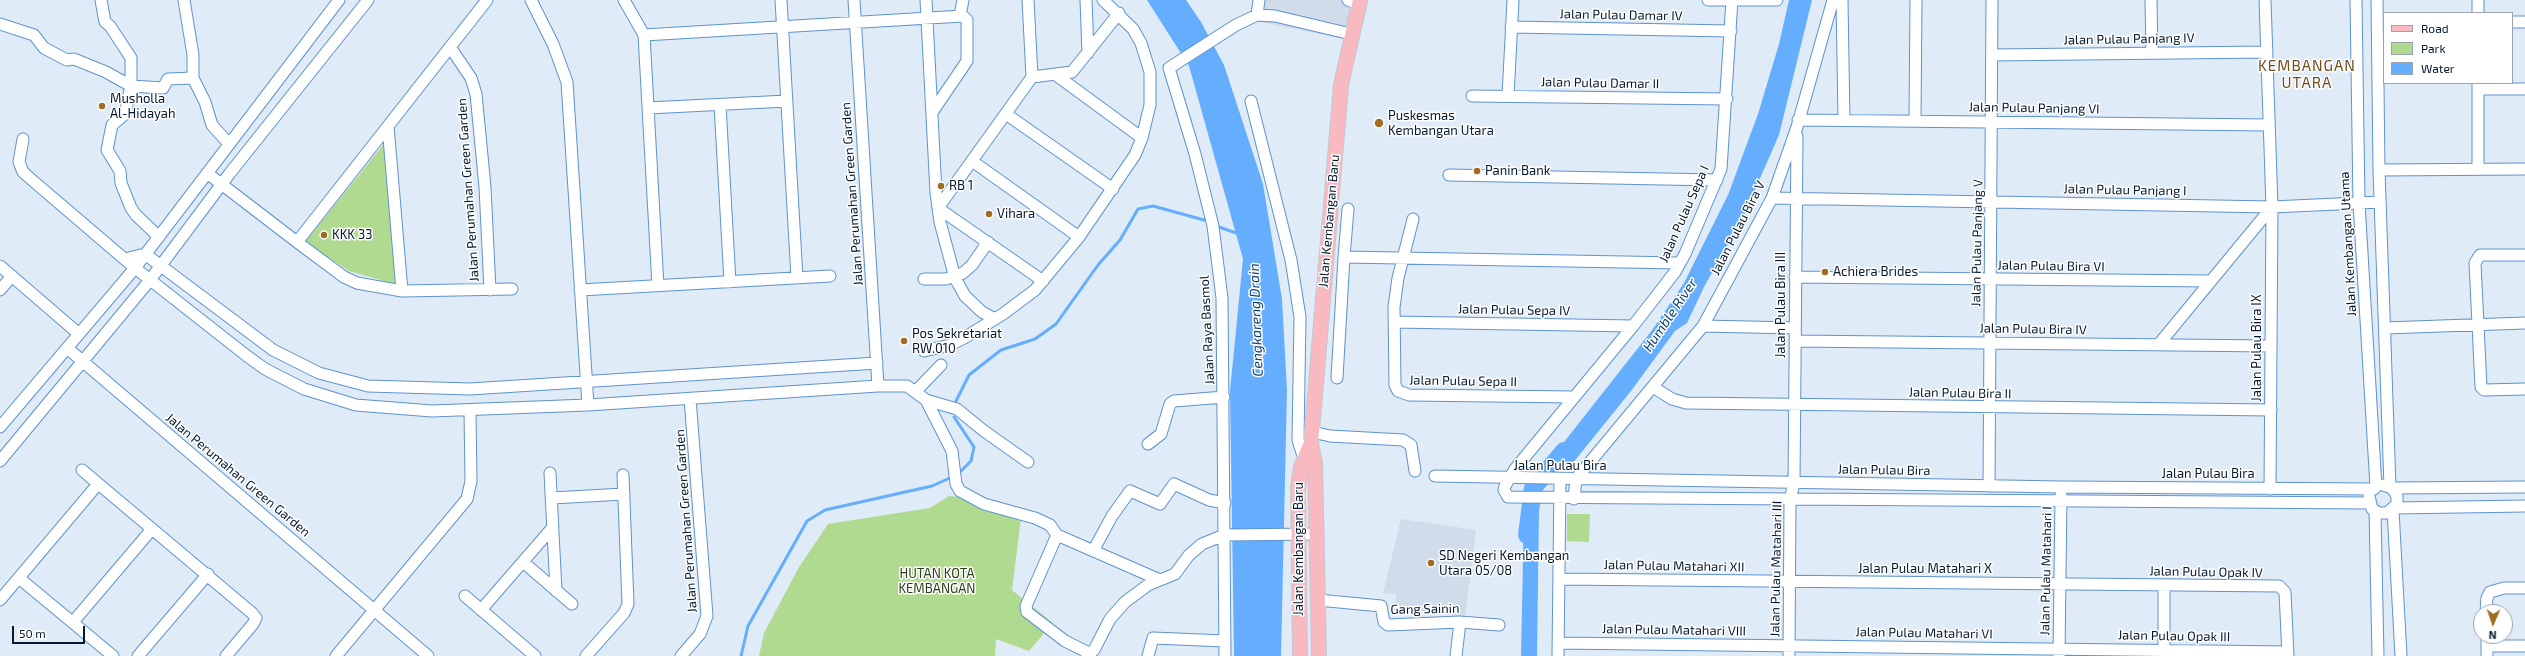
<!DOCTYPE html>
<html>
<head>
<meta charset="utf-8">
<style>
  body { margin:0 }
  #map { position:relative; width:2525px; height:656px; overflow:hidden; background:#e0ebf8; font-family:"Exo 2",sans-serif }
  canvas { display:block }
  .legend { position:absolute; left:2383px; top:12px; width:130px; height:72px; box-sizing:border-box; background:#fff; border:1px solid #9ba3ac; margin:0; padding:5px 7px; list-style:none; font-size:12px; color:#04182f }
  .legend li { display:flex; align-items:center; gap:8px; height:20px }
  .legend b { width:20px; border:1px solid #9ba3ac }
  .north { position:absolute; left:2473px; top:604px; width:40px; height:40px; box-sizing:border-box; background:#fff; border:1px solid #9ba3ac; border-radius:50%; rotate:182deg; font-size:11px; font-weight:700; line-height:16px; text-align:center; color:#04182f }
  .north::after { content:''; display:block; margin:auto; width:14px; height:18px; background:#9f6c23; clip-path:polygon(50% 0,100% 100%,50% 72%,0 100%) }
  .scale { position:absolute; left:12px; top:626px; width:73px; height:18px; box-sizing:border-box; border:2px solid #04182f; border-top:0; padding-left:5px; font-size:12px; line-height:14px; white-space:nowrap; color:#04182f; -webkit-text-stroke:3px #fff; paint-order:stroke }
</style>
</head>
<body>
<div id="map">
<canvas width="2525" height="656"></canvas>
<ul class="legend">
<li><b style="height:5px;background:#f8b9c1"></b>Road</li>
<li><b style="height:11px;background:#b1da91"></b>Park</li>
<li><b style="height:11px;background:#65aefe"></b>Water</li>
</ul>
<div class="north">N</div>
<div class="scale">50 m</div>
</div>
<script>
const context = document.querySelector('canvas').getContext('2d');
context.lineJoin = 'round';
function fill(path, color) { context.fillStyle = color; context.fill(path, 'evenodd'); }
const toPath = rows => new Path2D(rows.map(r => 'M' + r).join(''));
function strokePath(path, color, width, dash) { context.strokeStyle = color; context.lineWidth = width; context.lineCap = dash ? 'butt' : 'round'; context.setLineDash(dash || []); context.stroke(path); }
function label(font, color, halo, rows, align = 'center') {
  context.font = font + ' "Exo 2",sans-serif'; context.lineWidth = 3; context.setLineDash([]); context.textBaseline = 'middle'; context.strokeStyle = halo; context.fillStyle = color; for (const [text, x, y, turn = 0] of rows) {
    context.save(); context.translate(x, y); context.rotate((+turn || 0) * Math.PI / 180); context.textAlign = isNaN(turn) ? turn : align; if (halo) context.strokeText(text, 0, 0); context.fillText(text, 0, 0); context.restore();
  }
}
fill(toPath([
  [1259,0,1369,0,1359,42,1250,20],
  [1401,519,1476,530,1465,617,1395,607,1396,594,1383,593]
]), '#d0dcea');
fill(toPath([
  [387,140,398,285,349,271,305,242],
  [949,496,995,500,1022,511,1012,590,1053,623,1029,651,996,639,995,656,759,656,764,633,799,567,828,524,930,508],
  [1567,514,1590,514,1589,542,1567,541]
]), '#b1da91');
fill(toPath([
  [1147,0,1186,0,1201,22,1224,65,1263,184,1282,299,1287,390,1281,656,1234,656,1230,391,1243,259,1189,66],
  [1789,0,1812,0,1779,135,1743,217,1704,287,1687,323,1675,331,1631,391,1568,469,1542,470,1653,329,1684,283,1728,195,1758,114,1779,44],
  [1539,510,1537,656,1521,656,1524,511]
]), '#65aefe');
strokePath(toPath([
  [1216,226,1239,234],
  [956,401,969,375,1001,350,1035,339,1056,324,1098,265,1120,240,1138,209,1153,206,1204,220,1209,219],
  [954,417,974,447,971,461,957,475],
  [741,656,748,626,807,521,825,510,932,486,952,477]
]), '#65aefe', 3);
strokePath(toPath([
  [1527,535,1533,488,1564,451]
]), '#65aefe', 18);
const minor = toPath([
  [101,0,105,22,110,26,131,58,131,86,163,88,168,79,193,78],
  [184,0,193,55,193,78,205,102,212,125,229,144],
  [531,0,553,44,567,82,588,405],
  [624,0,644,35,658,286],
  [781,0,797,278],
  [854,0,878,386],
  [926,0,936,193,940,222,955,278,965,296,982,312,995,319],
  [1086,0,1088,53],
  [1348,0,1359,4],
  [1708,0,1777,0],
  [1732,0,1721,169,1685,254,1675,272,1633,326,1515,469,1505,486,1504,490,1508,497,2369,503],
  [1842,0,1844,120],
  [2151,0,2152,53],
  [2265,0,2272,207,2270,489],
  [2356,0,2359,203,2376,487],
  [2377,0,2379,170,2390,487],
  [2478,13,2478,0],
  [1257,15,1259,0],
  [960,16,963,0],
  [2512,22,2525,22],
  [0,24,34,35,44,48,67,60,74,59,106,72,131,86,125,114,112,125,107,150,120,171,121,183,131,208,136,215,159,237],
  [1511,27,1731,31],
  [644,35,963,16,967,20,967,61,933,111],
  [450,47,471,78,476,94,485,187,490,290],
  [1992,55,2267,52],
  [1056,75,1142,138],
  [1032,77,1072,72,1119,13],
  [2478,89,2525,89],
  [1472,96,1727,99],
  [1508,96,1513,0],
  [1251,101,1291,260,1300,317,1298,440,1304,459],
  [720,105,730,282],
  [648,108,787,101],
  [1006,114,1113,189],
  [1798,120,2269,125],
  [1915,121,1916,0],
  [388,126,402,291],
  [23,139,19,162,23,172,32,180,135,268,247,356,265,369,304,389,356,405,432,411,588,405,878,386,907,386,926,400,952,451,956,484,960,491,984,504,1035,518,1050,525,1057,535,1160,580],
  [972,161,1079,237],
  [2478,169,2478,83],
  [2379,170,2525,169],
  [207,173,297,242,344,277,357,283,402,291,512,289],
  [1449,175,1717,180],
  [1772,198,2272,207,2380,202],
  [938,208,1032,77,1028,0],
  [938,208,1043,281],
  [1413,219,1398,278,1394,307,1395,385,1398,391,1409,395,1574,397],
  [297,242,487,0],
  [2525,255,2480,255,2475,263,2481,387,2484,390,2525,389],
  [1344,257,1348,209],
  [125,259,145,254,273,350,319,373,368,386,470,389,877,363],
  [0,266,79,334],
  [1795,277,2210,281],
  [924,279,946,279,963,273,972,265,988,242],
  [0,290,12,276],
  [580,290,830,276],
  [1394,322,1633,326],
  [1703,326,1795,328],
  [2385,328,2525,323],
  [1795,341,2271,346],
  [2159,344,2272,207],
  [67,348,428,656],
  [924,351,950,345,964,338,1003,314,1035,290,1079,237,1135,155,1142,138,1150,105,1150,72,1141,43,1133,29,1103,0],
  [1337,378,1344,257,1680,263],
  [1653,387,1672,399,1686,403,2271,410],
  [916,391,941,365],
  [926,400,957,409,984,431,1028,462],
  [0,427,135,268,339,0],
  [1312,432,1330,436,1403,440,1411,445,1415,471],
  [1148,444,1161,434,1170,404,1174,401,1224,397],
  [0,461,150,280,230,173,368,0],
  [82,470,252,613,256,618,253,624,226,656],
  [550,473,556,591],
  [1435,476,2061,487,2374,489],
  [2383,485,2392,488,2525,487],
  [1989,486,1992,0],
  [2369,496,2372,509,2379,513,2387,513,2397,504,2397,496,2392,488],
  [552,498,624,494],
  [1574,499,1576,479,1703,326,1772,198,1797,127,1833,0],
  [2395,508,2525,506],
  [2393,510,2401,656],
  [2375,511,2378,656],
  [1057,535,1026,606,1027,612,1065,641,1089,653],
  [1093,551,1112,516,1130,491,1160,504,1174,484,1209,500,1225,503],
  [523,562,572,604],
  [19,578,113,656],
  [1559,579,2279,586,2285,592,2288,656],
  [465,596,535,656],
  [0,600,98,484],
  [1318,600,1381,606,1384,622,1388,625,1460,622,1499,625],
  [481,610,553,527],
  [2486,612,2487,598,2490,592,2504,588,2525,588],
  [73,622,152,529],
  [2487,636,2487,656],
  [1558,643,2288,652],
  [2487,646,2525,646],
  [2164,650,2164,585],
  [138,656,208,574],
  [336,656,467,499,471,481,470,411],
  [586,656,624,613,628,604,623,475],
  [681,656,700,634,707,616,690,399],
  [1087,656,1094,650,1110,619,1125,602,1148,585,1175,574,1189,555,1202,544,1224,535,1315,534],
  [1148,656,1153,638,1225,641],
  [1225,656,1222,298,1213,226,1195,154,1169,68,1236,25,1257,15,1275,16,1351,34],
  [1456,656,1460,622],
  [1558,656,1560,479],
  [1789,656,1790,500,1794,483,1797,136],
  [2059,656,2061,495]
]);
const major = toPath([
  [1311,443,1315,463,1319,656],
  [1300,656,1298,487,1301,467,1311,443,1341,85,1360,0]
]);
strokePath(minor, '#5d93ce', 13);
strokePath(major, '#c3c8cd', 16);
strokePath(minor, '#fff', 11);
strokePath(major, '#f8b9c1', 14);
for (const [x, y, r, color] of [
  [102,106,4,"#9f6c23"],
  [1379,123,5,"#9f6c23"],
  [1477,171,4,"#9f6c23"],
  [941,186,4,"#9f6c23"],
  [989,214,4,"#9f6c23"],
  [324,235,4,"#9f6c23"],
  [1825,272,4,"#9f6c23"],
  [904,341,4,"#9f6c23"],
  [1431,563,4,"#9f6c23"]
]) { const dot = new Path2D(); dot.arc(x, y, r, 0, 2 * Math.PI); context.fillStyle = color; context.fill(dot); strokePath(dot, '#fff', 1.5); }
label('13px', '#04182f', '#fff', [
  ["Jalan Pulau Damar IV",1621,15,1],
  ["Jalan Pulau Panjang IV",2129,39,-1],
  ["Jalan Pulau Damar II",1600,83,1],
  ["Jalan Pulau Panjang VI",2034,108,1],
  ["Jalan Perumahan Green Garden",468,190,-94],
  ["Jalan Pulau Panjang I",2125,190,1],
  ["Jalan Perumahan Green Garden",852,194,-94],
  ["Jalan Pulau Sepa I",1684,214,-66],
  ["Jalan Kembangan Baru",1329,221,-85],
  ["Jalan Pulau Bira V",1738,228,-63],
  ["Jalan Pulau Panjang V",1977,243,-89],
  ["Jalan Kembangan Utama",2348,244,-93],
  ["Jalan Pulau Bira VI",2051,266,1],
  ["Jalan Pulau Bira III",1781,305,-90],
  ["Jalan Pulau Sepa IV",1514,310,1],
  ["Jalan Pulau Bira IV",2033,329,1],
  ["Jalan Raya Basmol",1207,330,-93],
  ["Jalan Pulau Bira IX",2257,348,-90],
  ["Jalan Pulau Sepa II",1463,381,1],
  ["Jalan Pulau Bira II",1960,393,1],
  ["Jalan Pulau Bira",1560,466],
  ["Jalan Pulau Bira",1884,470,1],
  ["Jalan Pulau Bira",2208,474],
  ["Jalan Perumahan Green Garden",238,475,40],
  ["Jalan Perumahan Green Garden",686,521,-94],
  ["Jalan Kembangan Baru",1299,549,-90],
  ["Jalan Pulau Matahari XII",1674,566,1],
  ["Jalan Pulau Matahari III",1776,569,-89],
  ["Jalan Pulau Matahari X",1925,569],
  ["Jalan Pulau Matahari I",2046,571,-89],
  ["Jalan Pulau Opak IV",2206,572,1],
  ["Gang Sainin",1425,609,-1],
  ["Jalan Pulau Matahari VIII",1674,630,1],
  ["Jalan Pulau Matahari VI",1924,633,1],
  ["Jalan Pulau Opak III",2174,636,1]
]);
label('13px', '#04182f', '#fff', [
  ["Musholla",110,99],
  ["Al-Hidayah",110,114],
  ["Puskesmas",1388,116],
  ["Kembangan Utara",1388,131],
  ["Panin Bank",1485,171],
  ["RB 1",949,186],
  ["Vihara",997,214],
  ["KKK 33",332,235],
  ["Achiera Brides",1833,272],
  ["Pos Sekretariat",912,334],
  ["RW.010",912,349],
  ["SD Negeri Kembangan",1439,556],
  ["Utara 05/08",1439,571]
], 'left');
label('13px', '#2c411a', '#fff', [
  ["HUTAN KOTA",937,574],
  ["KEMBANGAN",937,589]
]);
label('italic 14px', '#0a3f71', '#fff', [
  ["Humble River",1670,315,-56],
  ["Cengkareng Drain",1256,320,-92]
]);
context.letterSpacing = '1px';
label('15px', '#714e1d', '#fff', [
  ["KEMBANGAN",2307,66],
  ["UTARA",2307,83]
]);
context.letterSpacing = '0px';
</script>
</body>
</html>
